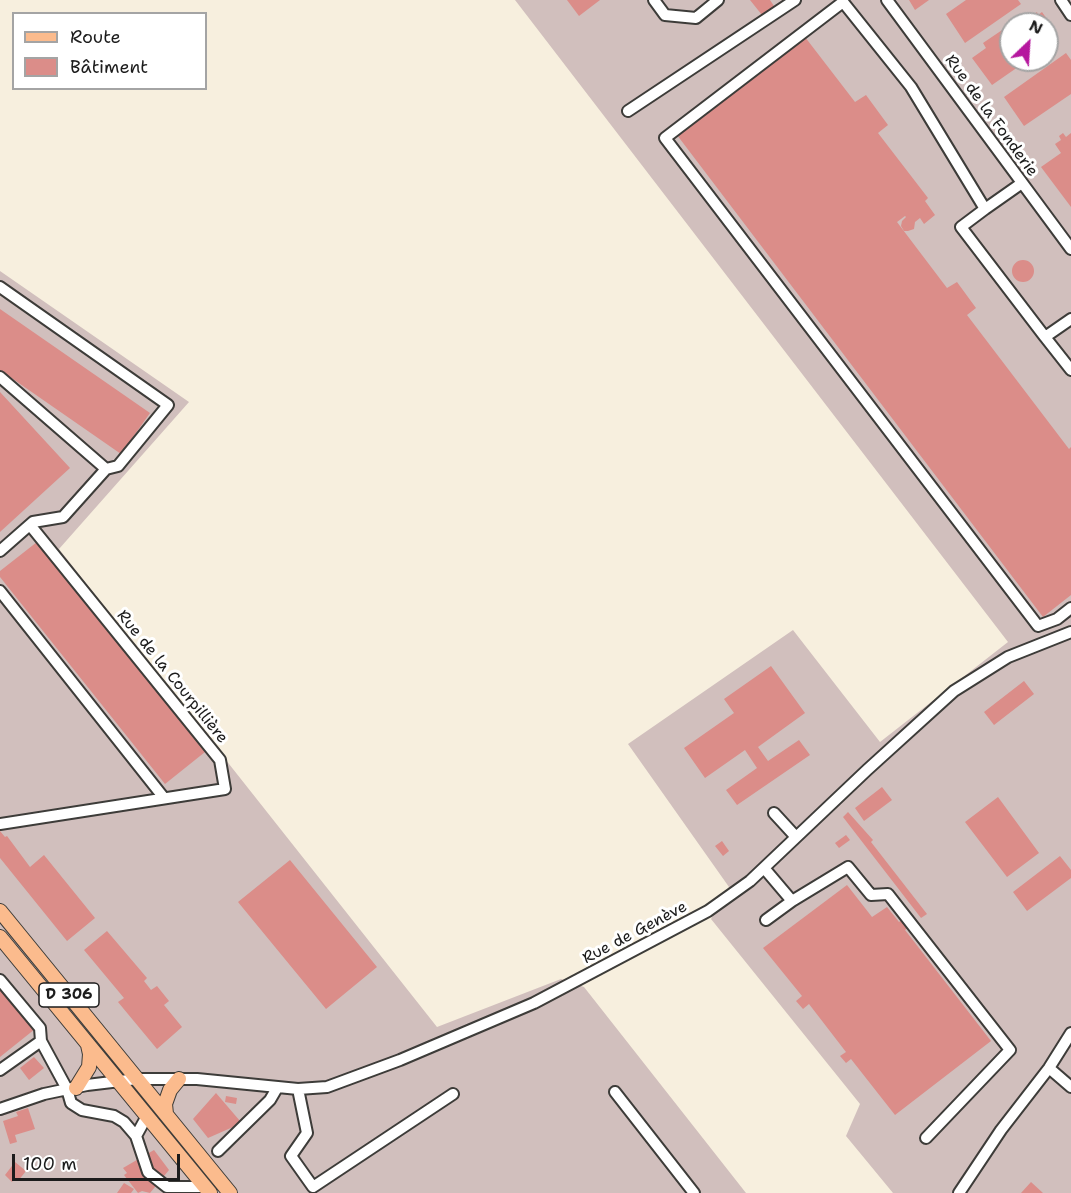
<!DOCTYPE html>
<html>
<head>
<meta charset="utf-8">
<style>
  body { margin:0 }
  #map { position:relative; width:1071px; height:1193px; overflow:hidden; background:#f7efde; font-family:"Shantell Sans",sans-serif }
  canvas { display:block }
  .legend { position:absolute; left:12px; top:12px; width:195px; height:78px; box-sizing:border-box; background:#fff; border:2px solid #a4a4a4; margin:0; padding:8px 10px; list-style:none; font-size:18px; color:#1c1c1c }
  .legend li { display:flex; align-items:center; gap:12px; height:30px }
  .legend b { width:30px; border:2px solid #a4a4a4 }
  .north { position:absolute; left:999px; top:12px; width:60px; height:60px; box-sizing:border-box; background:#fff; border:2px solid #a4a4a4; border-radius:50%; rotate:25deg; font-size:16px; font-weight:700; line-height:24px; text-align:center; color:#1c1c1c }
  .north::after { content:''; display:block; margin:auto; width:21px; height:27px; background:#b5179e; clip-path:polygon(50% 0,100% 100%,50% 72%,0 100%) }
  .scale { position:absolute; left:12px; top:1154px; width:168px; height:27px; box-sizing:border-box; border:3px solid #1c1c1c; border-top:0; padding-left:8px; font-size:18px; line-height:21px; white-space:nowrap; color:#1c1c1c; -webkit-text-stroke:4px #fff; paint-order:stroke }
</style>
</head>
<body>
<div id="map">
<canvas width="1071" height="1193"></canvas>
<ul class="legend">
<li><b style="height:8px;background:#fbbb8d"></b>Route</li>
<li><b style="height:16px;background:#db8d89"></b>Bâtiment</li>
</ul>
<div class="north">N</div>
<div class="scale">100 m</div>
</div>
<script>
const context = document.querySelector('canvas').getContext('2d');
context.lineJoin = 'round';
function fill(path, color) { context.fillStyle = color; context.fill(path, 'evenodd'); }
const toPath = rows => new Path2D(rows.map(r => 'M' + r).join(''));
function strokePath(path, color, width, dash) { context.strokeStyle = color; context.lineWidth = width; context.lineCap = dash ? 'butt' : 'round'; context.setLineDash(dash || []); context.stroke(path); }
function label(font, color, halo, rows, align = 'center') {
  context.font = font + ' "Shantell Sans",sans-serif'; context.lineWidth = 6; context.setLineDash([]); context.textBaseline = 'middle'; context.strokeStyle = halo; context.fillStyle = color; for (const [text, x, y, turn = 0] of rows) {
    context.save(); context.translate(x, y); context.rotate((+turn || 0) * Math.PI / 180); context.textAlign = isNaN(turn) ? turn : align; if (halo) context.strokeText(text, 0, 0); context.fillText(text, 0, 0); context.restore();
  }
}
fill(toPath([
  [515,0,1071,0,1071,1193,893,1193,846,1136,860,1104,711,919,729,887,628,744,793,630,880,742,1008,642],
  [1011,24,1047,24,1047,60,1011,60],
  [0,271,189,402,59,549,437,1027,561,979,584,987,746,1193,0,1193]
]), '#d1bfbd');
fill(toPath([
  [567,0,600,0,579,16],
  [750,0,770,0,774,6,762,15],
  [909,0,929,0,915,10],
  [966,0,1018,0,1021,4,965,43,946,14],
  [1037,12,1038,15,1042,12,1047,19,1041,24,1020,24],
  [1011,24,1011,60,1028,60,992,85,972,58,986,48,983,43],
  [805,37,855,102,866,95,888,125,878,133,928,198,925,201,935,215,924,224,920,218,915,222,914,229,908,231,904,231,901,226,902,221,906,217,905,216,897,222,947,288,957,282,976,308,967,315,1069,449,1071,447,1071,595,1043,617,677,135],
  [1066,53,1071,60,1071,94,1024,126,1004,97],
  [1063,133,1066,137,1071,133,1071,207,1041,167,1061,153,1055,144,1061,140,1059,136],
  '1012 271a11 11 0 1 1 22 0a11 11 0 1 1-22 0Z',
  [0,309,150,413,121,454,0,370],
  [0,392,70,468,0,532],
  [37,542,205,752,165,784,0,577,0,571],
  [771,666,805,713,758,747,768,761,799,740,810,755,737,805,726,790,757,768,745,750,705,778,684,748,734,713,724,699],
  [1024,681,1034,694,994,725,984,712],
  [882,787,892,800,864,821,855,808],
  [998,797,1039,853,1007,877,965,822],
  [848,812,873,840,871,842,927,914,921,918,843,817],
  [0,831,5,837,7,836,30,867,44,855,95,918,67,941,0,858],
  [846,835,850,840,839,848,835,843],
  [722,841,729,851,723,856,715,846],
  [1060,856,1071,870,1071,878,1027,911,1013,892],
  [290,860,377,967,326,1009,238,902],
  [847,885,872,917,887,907,899,922,903,919,909,927,905,930,991,1041,895,1115,851,1059,846,1063,840,1056,846,1052,809,1004,803,1009,796,1001,802,996,763,948],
  [107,931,147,978,144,981,151,990,157,986,169,1001,164,1005,182,1027,157,1049,118,1002,124,998,84,950],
  [0,986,35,1029,0,1057],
  [34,1057,44,1068,29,1080,20,1068],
  [216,1093,240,1121,233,1127,208,1138,193,1119],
  [226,1096,237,1098,236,1104,225,1102],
  [28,1108,35,1129,15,1135,17,1142,10,1144,3,1121,18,1116,16,1112],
  [154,1150,169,1170,150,1193,142,1191,138,1193,124,1175,127,1173,123,1168],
  [15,1162,26,1171,18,1181,15,1178,12,1182,5,1175],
  [1031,1182,1043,1193,1021,1193],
  [124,1183,134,1189,131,1193,117,1193]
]), '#db8d89');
const minor = toPath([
  [654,0,665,15,696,18,718,0],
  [887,0,1071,249],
  [1061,0,1071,15],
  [628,111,795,0],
  [1022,183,985,209,911,87,843,2,665,138,1038,626,1057,619,1071,608],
  [985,209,961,227,1045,337],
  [0,287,168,405,118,466,106,469,63,517,33,522,0,551],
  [1071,319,1045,337,1071,370],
  [0,377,106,469],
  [0,591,164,798],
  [774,813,796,837],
  [0,824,225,789,220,760,30,525],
  [764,868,792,901],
  [766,920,792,901,848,867,871,895,888,894,1010,1050,926,1138],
  [0,980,40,1028,41,1041],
  [1049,1068,1071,1087],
  [0,1070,41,1041,67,1089,71,1103,82,1110,114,1116,124,1122,136,1136],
  [298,1089,307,1133,291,1156,313,1187,453,1094],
  [615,1092,694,1193],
  [0,1109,44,1094,87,1085,137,1079,197,1079,298,1089,327,1087,400,1060,534,1003,708,911,750,881,867,770,954,691,1008,657,1071,632],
  [147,1116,136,1136,148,1172,167,1187,205,1187],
  [218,1151,270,1100,277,1088],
  [959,1193,1001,1130,1049,1068,1071,1033]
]);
const major = toPath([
  [0,911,230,1193],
  [0,937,210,1193],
  [76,1088,89,1067,90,1054,88,1045],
  [166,1114,165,1104,170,1090,179,1079]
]);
strokePath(minor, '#3d3c39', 14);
strokePath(major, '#3d3c39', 16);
strokePath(minor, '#fff', 10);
strokePath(major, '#fbbb8d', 14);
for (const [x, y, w] of [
  [69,995,60]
]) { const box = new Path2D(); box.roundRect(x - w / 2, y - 12, w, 24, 4.5); context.fillStyle = '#fff'; context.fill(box); strokePath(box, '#1c1c1c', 1.5); }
label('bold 15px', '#1c1c1c', null, [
  ["D 306",69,995]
]);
label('16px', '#1c1c1c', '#fff', [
  ["Rue de la Fonderie",991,116,54],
  ["Rue de la Courpillière",172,677,51],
  ["Rue de Genève",635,933,-28]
]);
</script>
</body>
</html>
